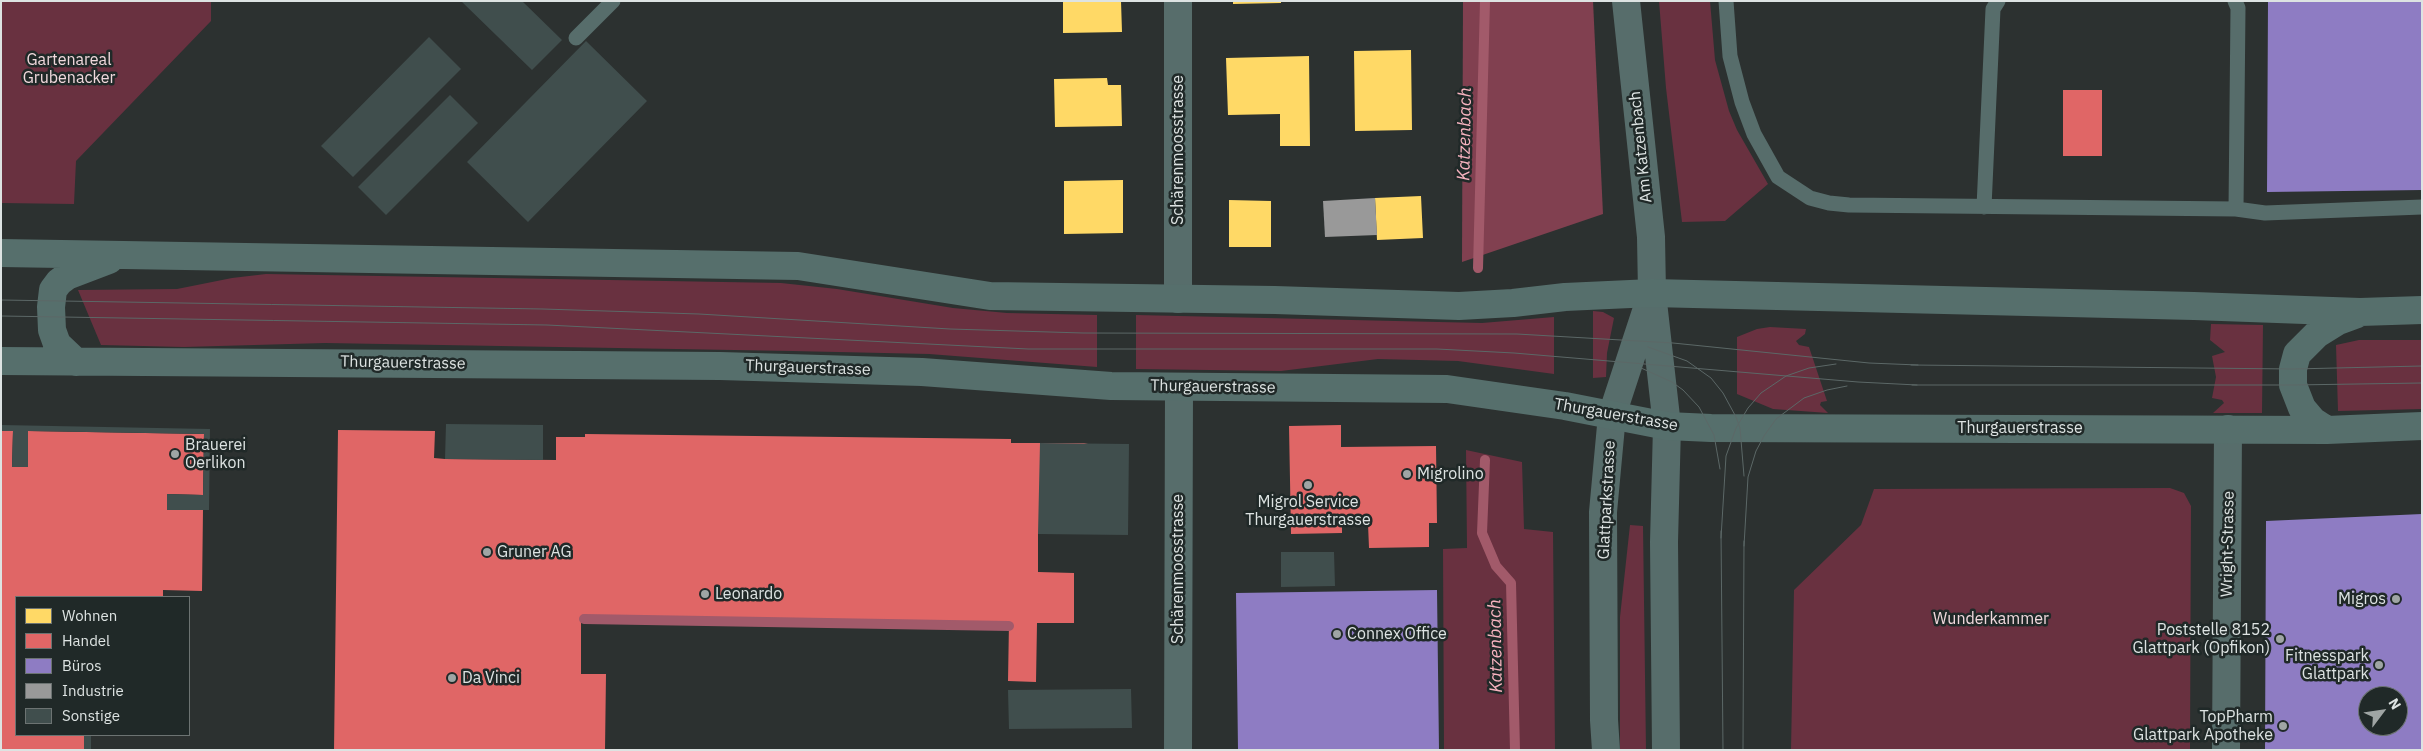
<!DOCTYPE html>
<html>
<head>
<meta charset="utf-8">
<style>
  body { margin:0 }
  #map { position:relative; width:2423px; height:751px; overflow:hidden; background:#2c3130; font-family:"IBM Plex Sans",sans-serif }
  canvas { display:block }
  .frame { position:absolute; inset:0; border:2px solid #dde3e2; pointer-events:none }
  .legend { position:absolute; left:15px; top:596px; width:175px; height:140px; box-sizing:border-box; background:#202928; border:1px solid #6c7372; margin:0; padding:6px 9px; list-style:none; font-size:15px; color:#dde3e2 }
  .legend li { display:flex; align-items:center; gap:10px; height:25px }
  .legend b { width:25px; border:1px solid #6c7372 }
  .north { position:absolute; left:2358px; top:686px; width:50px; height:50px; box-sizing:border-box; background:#202928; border:1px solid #6c7372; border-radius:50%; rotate:59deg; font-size:14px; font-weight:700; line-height:20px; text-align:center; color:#dde3e2 }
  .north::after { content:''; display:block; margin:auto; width:18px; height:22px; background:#9fa5a4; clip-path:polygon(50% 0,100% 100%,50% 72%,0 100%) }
</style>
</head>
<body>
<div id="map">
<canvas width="2423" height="751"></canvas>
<div class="frame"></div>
<ul class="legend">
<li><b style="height:14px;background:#ffd966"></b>Wohnen</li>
<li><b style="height:14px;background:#e06666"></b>Handel</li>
<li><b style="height:14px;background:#8e7cc3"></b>Büros</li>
<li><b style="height:14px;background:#999"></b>Industrie</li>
<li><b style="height:14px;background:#404e4d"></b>Sonstige</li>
</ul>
<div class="north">N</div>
</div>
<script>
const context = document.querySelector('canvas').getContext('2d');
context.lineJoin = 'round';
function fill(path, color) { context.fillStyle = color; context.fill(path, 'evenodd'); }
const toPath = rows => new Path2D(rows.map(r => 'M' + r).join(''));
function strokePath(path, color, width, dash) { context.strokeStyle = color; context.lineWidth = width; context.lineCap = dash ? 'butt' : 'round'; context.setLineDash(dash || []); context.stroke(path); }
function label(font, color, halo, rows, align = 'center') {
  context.font = font + ' "IBM Plex Sans",sans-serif'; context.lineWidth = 5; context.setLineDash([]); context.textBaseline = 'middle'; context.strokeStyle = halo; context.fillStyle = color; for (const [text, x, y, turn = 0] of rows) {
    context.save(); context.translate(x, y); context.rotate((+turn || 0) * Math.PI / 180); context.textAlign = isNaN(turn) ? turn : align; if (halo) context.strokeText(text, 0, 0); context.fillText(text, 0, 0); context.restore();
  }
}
fill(toPath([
  [1,1,211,1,211,21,76,161,74,204,1,203],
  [1659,1,1710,1,1715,60,1729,111,1737,130,1768,184,1725,221,1682,222,1666,88],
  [266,274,781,283,837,289,953,308,1007,313,1097,315,1097,367,929,354,792,351,325,343,184,347,101,345,78,290,177,289,232,278],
  [1593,311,1603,312,1614,318,1607,353,1606,377,1593,378],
  [1136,315,1482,323,1554,317,1554,374,1458,361,1378,359,1281,371,1136,369],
  [2211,324,2263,325,2262,413,2213,413,2224,403,2222,400,2212,398,2216,377,2212,356,2225,352,2210,340],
  [1770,327,1806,329,1805,334,1796,341,1799,345,1809,347,1827,401,1821,402,1820,405,1828,413,1773,409,1737,394,1737,337,1757,329],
  [2359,340,2422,340,2422,409,2338,411,2336,345],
  [1466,450,1522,462,1524,529,1553,532,1555,750,1444,750,1443,549,1467,548],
  [2170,488,2184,493,2191,506,2190,750,1791,750,1794,590,1861,525,1874,489],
  [1630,525,1643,526,1646,750,1620,750,1620,617]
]), '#693140');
fill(toPath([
  [1463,1,1593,1,1603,214,1462,262]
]), '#814050');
fill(toPath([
  [1063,1,1121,1,1122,32,1063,33],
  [1233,1,1281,1,1281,3,1233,4],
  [1411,50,1412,130,1355,131,1354,51],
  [1309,56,1310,146,1280,146,1280,114,1228,115,1226,58],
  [1107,78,1108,85,1121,85,1122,126,1055,127,1054,79],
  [1123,180,1123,233,1064,234,1064,181],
  [1421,196,1423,238,1377,240,1375,198],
  [1229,200,1271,201,1271,247,1229,247]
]), '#ffd966');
fill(toPath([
  [2063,90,2102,90,2102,156,2063,156],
  [1341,425,1341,447,1436,446,1437,523,1429,523,1429,547,1369,548,1368,524,1342,524,1342,533,1291,534,1289,426],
  [338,430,435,431,434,458,445,459,556,460,556,437,585,437,585,434,1011,439,1011,443,1084,443,1104,448,1119,460,1127,478,1128,498,1120,516,1115,522,1098,532,1089,534,1038,534,1038,572,1074,573,1074,623,1037,623,1036,682,1008,681,1009,622,581,615,581,674,606,674,605,750,334,750],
  [1,431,13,431,12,467,28,467,28,431,204,434,203,495,167,494,167,510,203,510,202,591,163,590,163,597,16,597,16,735,84,735,84,750,1,750]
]), '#e06666');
fill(toPath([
  [2268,1,2422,1,2422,190,2267,192],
  [2422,514,2422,750,2265,750,2266,521],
  [2368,696,2398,696,2398,726,2368,726],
  [1437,590,1439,750,1238,750,1236,593]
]), '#8e7cc3');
fill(toPath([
  [1375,198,1377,235,1325,237,1323,201]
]), '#999');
strokePath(toPath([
  [1478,268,1485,1],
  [1485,460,1482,533,1496,566,1511,583,1515,750],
  [584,619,1009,626]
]), '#a25a6a', 10);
fill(toPath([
  [461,1,522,1,562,40,532,70],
  [429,37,461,69,353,177,321,146],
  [586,41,647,101,528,222,467,162],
  [450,95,478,123,386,215,358,187],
  [446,424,543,425,543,460,445,459],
  [1,425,210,429,209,510,167,510,167,494,203,495,204,434,28,431,28,467,12,467,13,431,1,431],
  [1040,443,1129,444,1128,535,1038,534],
  [1281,552,1334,552,1335,586,1281,587],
  [1131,689,1132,728,1009,729,1008,690],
  [84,735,91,735,91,750,84,750]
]), '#404e4d');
strokePath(toPath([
  [1726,1,1730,56,1742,102,1754,134,1778,177,1810,198,1829,203,1849,205,2236,209,2238,8,2235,1],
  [576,38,613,1],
  [1984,207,1993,9,1998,1],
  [2236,209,2265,213,2422,207]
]), '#576d6b', 15);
strokePath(toPath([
  [1626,1,1651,237,1652,293],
  [1178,299,1178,1],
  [1178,750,1179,388],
  [2226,750,2228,429]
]), '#576d6b', 28);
strokePath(toPath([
  [1653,302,1667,426,1664,542,1666,750],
  [1606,750,1604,720,1603,512,1612,415,1652,293]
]), '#576d6b', 28);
strokePath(toPath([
  [1,253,798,266,990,296,1275,300,1459,306,1513,303,1565,297,1652,293,2194,306,2360,312,2422,310],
  [1,361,720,366,922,372,1111,386,1447,389,1565,406,1667,426,1711,428,2327,430,2422,426],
  [76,362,57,344,52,330,51,307,53,290,59,282,67,276,109,260],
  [2327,430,2313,421,2302,408,2293,385,2293,369,2297,354,2317,334,2338,321,2357,314]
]), '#566f6c', 28);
strokePath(toPath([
  [1,300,543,309,699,314,950,329,1083,333,1517,334,1673,343,1869,363,1918,365],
  [1,316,547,325,1028,349,1437,349,1514,353,1858,382,1917,385],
  [1648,347,1687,361,1711,378,1723,393,1736,417,1740,428,1744,476],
  [1911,365,2293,369,2422,366],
  [1641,368,1672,382,1683,390,1699,407,1714,435,1720,469],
  [1912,385,2293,385,2422,383],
  [1721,531,1723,750],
  [1721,538,1726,456,1736,428,1748,408,1761,393,1786,376,1809,368,1836,364],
  [1744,546,1748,477,1756,451,1764,436,1776,419,1804,398,1827,390,1847,386],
  [1743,750,1744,541]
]), '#5c6867', 1);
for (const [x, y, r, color] of [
  [175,454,5,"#9fa5a4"],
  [1407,474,5,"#9fa5a4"],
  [1308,485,5,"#9fa5a4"],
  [487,552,5,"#9fa5a4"],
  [705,594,5,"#9fa5a4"],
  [2396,599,5,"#9fa5a4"],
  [1337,634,5,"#9fa5a4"],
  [2280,639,5,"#9fa5a4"],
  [2379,665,5,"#9fa5a4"],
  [452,678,5,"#9fa5a4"],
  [2283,726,5,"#9fa5a4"]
]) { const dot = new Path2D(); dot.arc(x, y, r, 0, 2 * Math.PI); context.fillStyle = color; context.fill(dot); strokePath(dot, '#202928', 2); }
label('16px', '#f1d9dd', '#202928', [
  ["Gartenareal",69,60],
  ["Grubenacker",69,78],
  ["Wunderkammer",1991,619]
]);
label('16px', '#dde3e2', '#202928', [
  ["Am Katzenbach",1641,147,-96],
  ["Schärenmoosstrasse",1178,150,-90],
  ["Thurgauerstrasse",403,363,1],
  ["Thurgauerstrasse",808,368,2],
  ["Thurgauerstrasse",1213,387,1],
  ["Thurgauerstrasse",1616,415,10],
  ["Thurgauerstrasse",2020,428],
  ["Glattparkstrasse",1607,500,-87],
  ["Wright-Strasse",2228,544,-89],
  ["Schärenmoosstrasse",1178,569,-90]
]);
label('16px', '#dde3e2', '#202928', [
  ["Brauerei",185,445],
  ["Oerlikon",185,463],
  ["Migrolino",1417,474],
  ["Migrol Service",1308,502,"center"],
  ["Thurgauerstrasse",1308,520,"center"],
  ["Gruner AG",497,552],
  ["Leonardo",715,594],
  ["Migros",2386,599,"right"],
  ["Poststelle 8152",2270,630,"right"],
  ["Glattpark (Opfikon)",2270,648,"right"],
  ["Connex Office",1347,634],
  ["Fitnesspark",2369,656,"right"],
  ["Glattpark",2369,674,"right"],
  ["Da Vinci",462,678],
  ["TopPharm",2273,717,"right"],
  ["Glattpark Apotheke",2273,735,"right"]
], 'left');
label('italic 18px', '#f7b3bf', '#202928', [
  ["Katzenbach",1465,134,-89],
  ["Katzenbach",1496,646,-91]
]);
</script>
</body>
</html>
